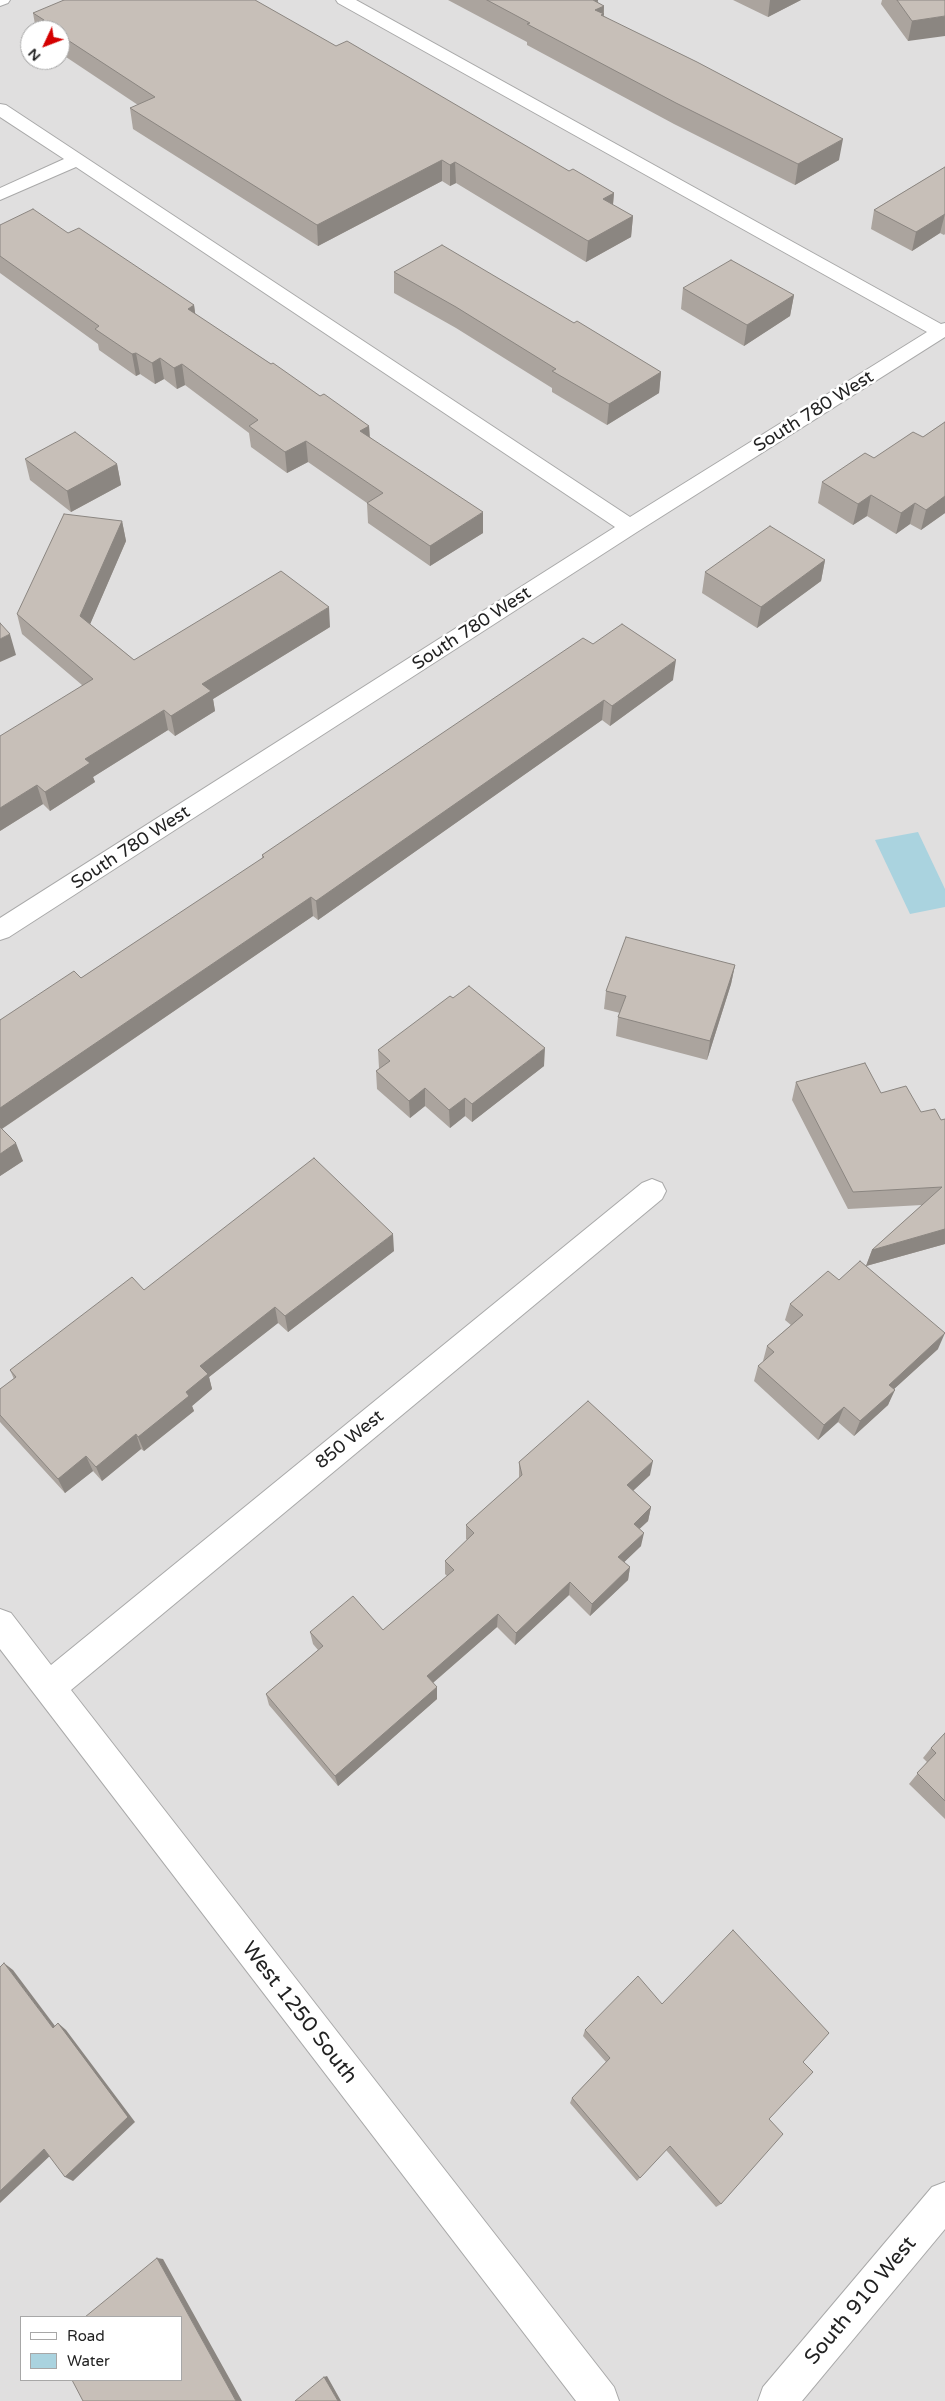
<!DOCTYPE html>
<html>
<head>
<meta charset="utf-8">
<style>
  body { margin:0 }
  #map { position:relative; width:945px; height:2401px; overflow:hidden; background:#f2efe9; font-family:"Varela Round",sans-serif }
  canvas { display:block }
  .legend { position:absolute; left:20px; top:2316px; width:162px; height:65px; box-sizing:border-box; background:#fff; border:1px solid #a7a7a7; margin:0; padding:6px 9px; list-style:none; font-size:15px; color:#222 }
  .legend li { display:flex; align-items:center; gap:10px; height:25px }
  .legend b { width:25px; border:1px solid #a7a7a7 }
  .north { position:absolute; left:20px; top:20px; width:50px; height:50px; box-sizing:border-box; background:#fff; border:1px solid #a7a7a7; border-radius:50%; rotate:227deg; font-size:14px; font-weight:700; line-height:20px; text-align:center; color:#222 }
  .north::after { content:''; display:block; margin:auto; width:18px; height:22px; background:#d40000; clip-path:polygon(50% 0,100% 100%,50% 72%,0 100%) }
</style>
</head>
<body>
<div id="map">
<canvas width="945" height="2401"></canvas>
<ul class="legend">
<li><b style="height:6px;background:#fff"></b>Road</li>
<li><b style="height:14px;background:#aad3df"></b>Water</li>
</ul>
<div class="north">N</div>
</div>
<script>
const context = document.querySelector('canvas').getContext('2d');
context.lineJoin = 'round';
function fill(path, color) { context.fillStyle = color; context.fill(path, 'evenodd'); }
const toPath = rows => new Path2D(rows.map(r => 'M' + r).join(''));
function strokePath(path, color, width, dash) { context.strokeStyle = color; context.lineWidth = width; context.lineCap = dash ? 'butt' : 'round'; context.setLineDash(dash || []); context.stroke(path); }
function label(font, color, halo, rows, align = 'center') {
  context.font = font + ' "Varela Round",sans-serif'; context.lineWidth = 5; context.setLineDash([]); context.textBaseline = 'middle'; context.strokeStyle = halo; context.fillStyle = color; for (const [text, x, y, turn = 0] of rows) {
    context.save(); context.translate(x, y); context.rotate((+turn || 0) * Math.PI / 180); context.textAlign = isNaN(turn) ? turn : align; if (halo) context.strokeText(text, 0, 0); context.fillText(text, 0, 0); context.restore();
  }
}
fill(toPath([
  [0,0,945,0,945,2401,0,2401],
  [30,30,60,30,60,60,30,60],
  [21,2317,181,2317,181,2380,21,2380]
]), '#e0dfdf');
fill(toPath([
  [918,832,945,889,945,907,910,914,875,840]
]), '#aad3df');
const minor = toPath([
  [0,0,10,0,8,3,0,6,0,0],
  [336,0,356,0,941,324,945,323,945,337,637,532,9,937,0,940,0,918,615,527,76,167,0,200,0,188,64,159,0,117,0,104,6,105,630,517,927,332,338,3,336,0],
  [652,1179,662,1183,666,1191,662,1199,71,1690,614,2387,619,2401,576,2401,0,1649,0,1609,11,1613,51,1665,642,1183,652,1179],
  [945,2182,945,2229,802,2401,758,2401,763,2387,932,2187,945,2182]
]);
strokePath(minor, '#a9a9a9', 2);
fill(minor, '#fff');
fill(toPath([
  [448,0,598,0,597,2,604,6,604,16,839,160,795,185,674,124,527,45,527,42],
  [733,0,801,0,768,17],
  [882,0,945,0,908,41,881,4],
  [33,13,336,46,569,171,614,193,613,205,633,216,631,237,586,262,456,183,450,186,442,181,318,246,133,129,130,108,138,105,60,53,60,30,36,30],
  [945,167,945,234,944,235,940,233,912,251,871,229,874,210],
  [0,225,68,233,194,305,195,314,320,396,369,426,370,437,483,533,430,566,368,523,367,503,308,462,287,473,251,447,249,433,185,385,177,389,164,379,155,384,140,374,136,376,99,350,98,344,0,273],
  [394,272,574,323,661,372,659,393,607,425,552,392,552,388,456,328,394,293],
  [683,288,794,295,790,316,744,346,681,309],
  [945,422,945,513,921,530,910,524,896,534,867,516,853,525,818,503,822,482,874,458,923,437],
  [25,459,117,464,121,485,71,512,30,480],
  [122,521,126,541,90,624,134,660,330,627,213,699,215,711,175,736,168,730,93,777,95,782,50,811,43,804,0,831,82,685,22,634,17,614],
  [825,560,821,581,757,628,702,593,705,572],
  [593,644,673,680,610,726,602,720,318,920,313,916,2,1129,23,1161,0,1176,0,1020,81,978,262,859,262,855],
  [735,965,731,984,707,1060,616,1036,618,1017,620,1013,604,1009,606,991],
  [378,1050,544,1066,472,1122,465,1116,450,1128,425,1106,410,1118,377,1089,376,1071,380,1068,379,1068],
  [796,1082,881,1093,921,1112,941,1120,945,1119,945,1244,866,1266,872,1250,922,1205,848,1209,792,1100],
  [394,1251,288,1332,278,1323,209,1377,212,1389,192,1406,194,1411,144,1451,141,1449,102,1481,93,1471,65,1493,0,1422,0,1389,14,1379,10,1370,144,1290],
  [839,1280,938,1349,894,1389,888,1405,854,1436,838,1422,818,1440,754,1381,758,1366,764,1362,763,1361,767,1346,791,1325,785,1320,790,1304],
  [519,1462,650,1475,633,1491,651,1507,648,1521,639,1529,641,1546,624,1562,630,1567,628,1580,590,1616,569,1595,515,1645,497,1627,433,1683,437,1687,437,1699,338,1786,269,1705,266,1694,318,1650,313,1644,310,1632,383,1630,447,1576,445,1574,445,1561,467,1540,466,1539,466,1525,519,1478],
  [945,1733,945,1819,909,1784,927,1762,923,1758,931,1748],
  [662,2004,803,2062,769,2119,721,2204,716,2207,666,2150,637,2181,570,2103,572,2098,606,2062,583,2036,585,2030]
]), '#aba49e');
fill(toPath([
  [591,0,598,0,597,9,604,6,602,34],
  [770,0,801,0,768,17],
  [945,16,945,36,908,41,912,21],
  [843,139,839,160,795,185,798,164],
  [442,160,442,181,318,246,317,225],
  [455,162,456,183,450,186,450,165],
  [614,193,612,214,603,199],
  [945,214,940,233,912,251,916,232],
  [633,216,631,237,586,262,588,241],
  [794,295,790,316,744,346,747,325],
  [194,305,197,326,188,309],
  [136,353,140,374,136,376,132,354],
  [160,358,164,379,155,384,152,363],
  [182,364,185,385,177,389,174,368],
  [661,372,659,393,607,425,609,404],
  [369,426,370,446,360,431],
  [306,441,308,462,287,473,285,452],
  [117,464,121,485,71,512,67,491],
  [871,495,867,516,853,525,858,504],
  [945,496,945,513,921,530,926,510],
  [915,503,910,524,896,534,901,513],
  [483,512,483,533,430,566,430,546],
  [122,521,126,541,85,636,80,616],
  [825,560,821,581,757,628,761,607],
  [329,607,330,627,213,699,215,711,175,736,171,716,202,684],
  [10,634,16,655,0,662,0,639],
  [676,660,673,680,610,726,612,706],
  [604,700,602,720,318,920,316,901],
  [164,710,168,730,93,777,95,782,50,811,45,792,85,759],
  [37,785,43,804,0,831,0,808],
  [311,897,313,916,0,1130,0,1108],
  [735,965,731,984,707,1060,710,1041],
  [545,1048,544,1066,472,1122,472,1104],
  [425,1088,425,1106,410,1118,409,1101],
  [465,1098,465,1116,450,1128,449,1110],
  [16,1143,23,1161,0,1176,0,1154],
  [945,1229,945,1244,866,1266,872,1250],
  [393,1234,394,1251,288,1332,285,1316],
  [275,1307,278,1323,209,1377,212,1389,192,1406,194,1411,144,1451,138,1437,186,1392,200,1366],
  [945,1333,938,1349,882,1400,889,1385],
  [895,1390,888,1405,854,1436,860,1421],
  [844,1407,838,1422,818,1440,824,1425],
  [136,1434,141,1449,102,1481,96,1467],
  [86,1456,93,1471,65,1493,58,1479],
  [653,1461,650,1475,624,1499,627,1485],
  [651,1507,648,1521,631,1537,634,1524],
  [644,1533,641,1546,616,1570,618,1557],
  [630,1567,628,1580,590,1616,592,1604],
  [570,1582,569,1595,515,1645,516,1633],
  [498,1614,497,1627,428,1687,427,1676],
  [437,1687,437,1699,338,1786,335,1776],
  [4,1963,13,1970,61,2034,53,2028],
  [58,2023,66,2030,135,2122,73,2181,65,2177],
  [44,2149,53,2153,0,2203,0,2191],
  [157,2258,163,2259,242,2401,236,2401],
  [327,2376,341,2401,338,2401,324,2377]
]), '#8b8681');
const building = toPath([
  [64,0,255,0,336,46,347,41,569,171,573,169,614,193,603,199,633,216,588,241,455,162,450,165,442,160,317,225,130,108,155,97,60,35,60,30,52,30,40,22,44,20,33,13,64,0],
  [487,0,593,0,604,6,595,10,604,14,601,15,697,62,843,139,798,164,676,103,527,24,530,23,487,0],
  [897,0,945,0,945,16,912,21,897,0],
  [945,167,945,214,916,232,874,210,945,167],
  [33,209,68,233,79,228,194,305,188,309,271,364,273,363,320,396,324,394,369,426,360,431,483,512,430,546,367,503,383,493,306,441,285,452,249,426,258,420,182,364,174,368,160,358,152,363,136,353,132,354,95,329,99,326,0,256,0,225,33,209],
  [442,245,574,323,577,321,661,372,609,404,552,371,556,369,456,307,394,272,442,245],
  [731,260,794,295,747,325,683,288,731,260],
  [945,422,945,496,926,510,915,503,901,513,871,495,858,504,822,482,865,453,874,458,913,432,923,437,945,422],
  [75,432,117,464,67,491,25,459,75,432],
  [64,514,122,521,80,616,134,660,281,571,329,607,202,684,211,691,171,716,164,710,85,759,90,763,45,792,37,785,0,808,0,736,93,679,17,614,64,514],
  [770,526,825,560,761,607,705,572,770,526],
  [0,623,10,634,0,639,0,623],
  [622,624,676,660,612,706,604,700,316,901,311,897,0,1108,0,1020,74,971,81,978,264,857,262,855,583,638,593,644,622,624],
  [626,937,735,965,710,1041,618,1017,626,996,606,991,626,937],
  [469,986,545,1048,472,1104,465,1098,449,1110,425,1088,409,1101,376,1071,390,1061,378,1050,450,996,453,998,469,986],
  [865,1063,881,1093,906,1086,921,1112,935,1109,941,1120,945,1119,945,1229,872,1250,942,1187,853,1192,796,1082,865,1063],
  [0,1127,16,1143,0,1154,0,1127],
  [314,1158,393,1234,285,1316,275,1307,200,1366,208,1374,186,1392,189,1396,138,1437,136,1434,96,1467,86,1456,58,1479,0,1415,0,1389,16,1377,10,1370,132,1277,144,1290,314,1158],
  [860,1261,945,1333,889,1385,895,1390,860,1421,844,1407,824,1425,758,1366,774,1352,767,1346,803,1315,790,1304,828,1271,839,1280,860,1261],
  [588,1401,653,1461,627,1485,651,1507,634,1524,644,1533,618,1557,630,1567,592,1604,570,1582,516,1633,498,1614,427,1676,437,1687,335,1776,266,1694,323,1646,310,1632,353,1596,383,1630,454,1570,445,1561,474,1533,466,1525,522,1475,519,1462,588,1401],
  [945,1733,945,1801,917,1773,936,1753,931,1748,945,1733],
  [733,1930,829,2033,803,2062,813,2072,769,2119,783,2134,721,2204,670,2146,640,2178,572,2098,610,2058,585,2030,638,1976,662,2004,733,1930],
  [4,1963,53,2028,58,2023,128,2117,65,2177,44,2149,0,2191,0,1967,4,1963],
  [157,2258,236,2401,83,2401,72,2380,181,2380,181,2317,85,2317,157,2258],
  [324,2377,338,2401,295,2401,324,2377]
]);
fill(building, '#c7bfb8');
strokePath(building, '#8b8681', 1);
label('18px', '#222', '#fff', [
  ["South 780 West",814,412,-32],
  ["South 780 West",472,629,-33],
  ["South 780 West",131,848,-33],
  ["850 West",350,1440,-39]
]);
label('21px', '#222', '#fff', [
  ["West 1250 South",299,2013,52],
  ["South 910 West",861,2301,-50]
]);
</script>
</body>
</html>
